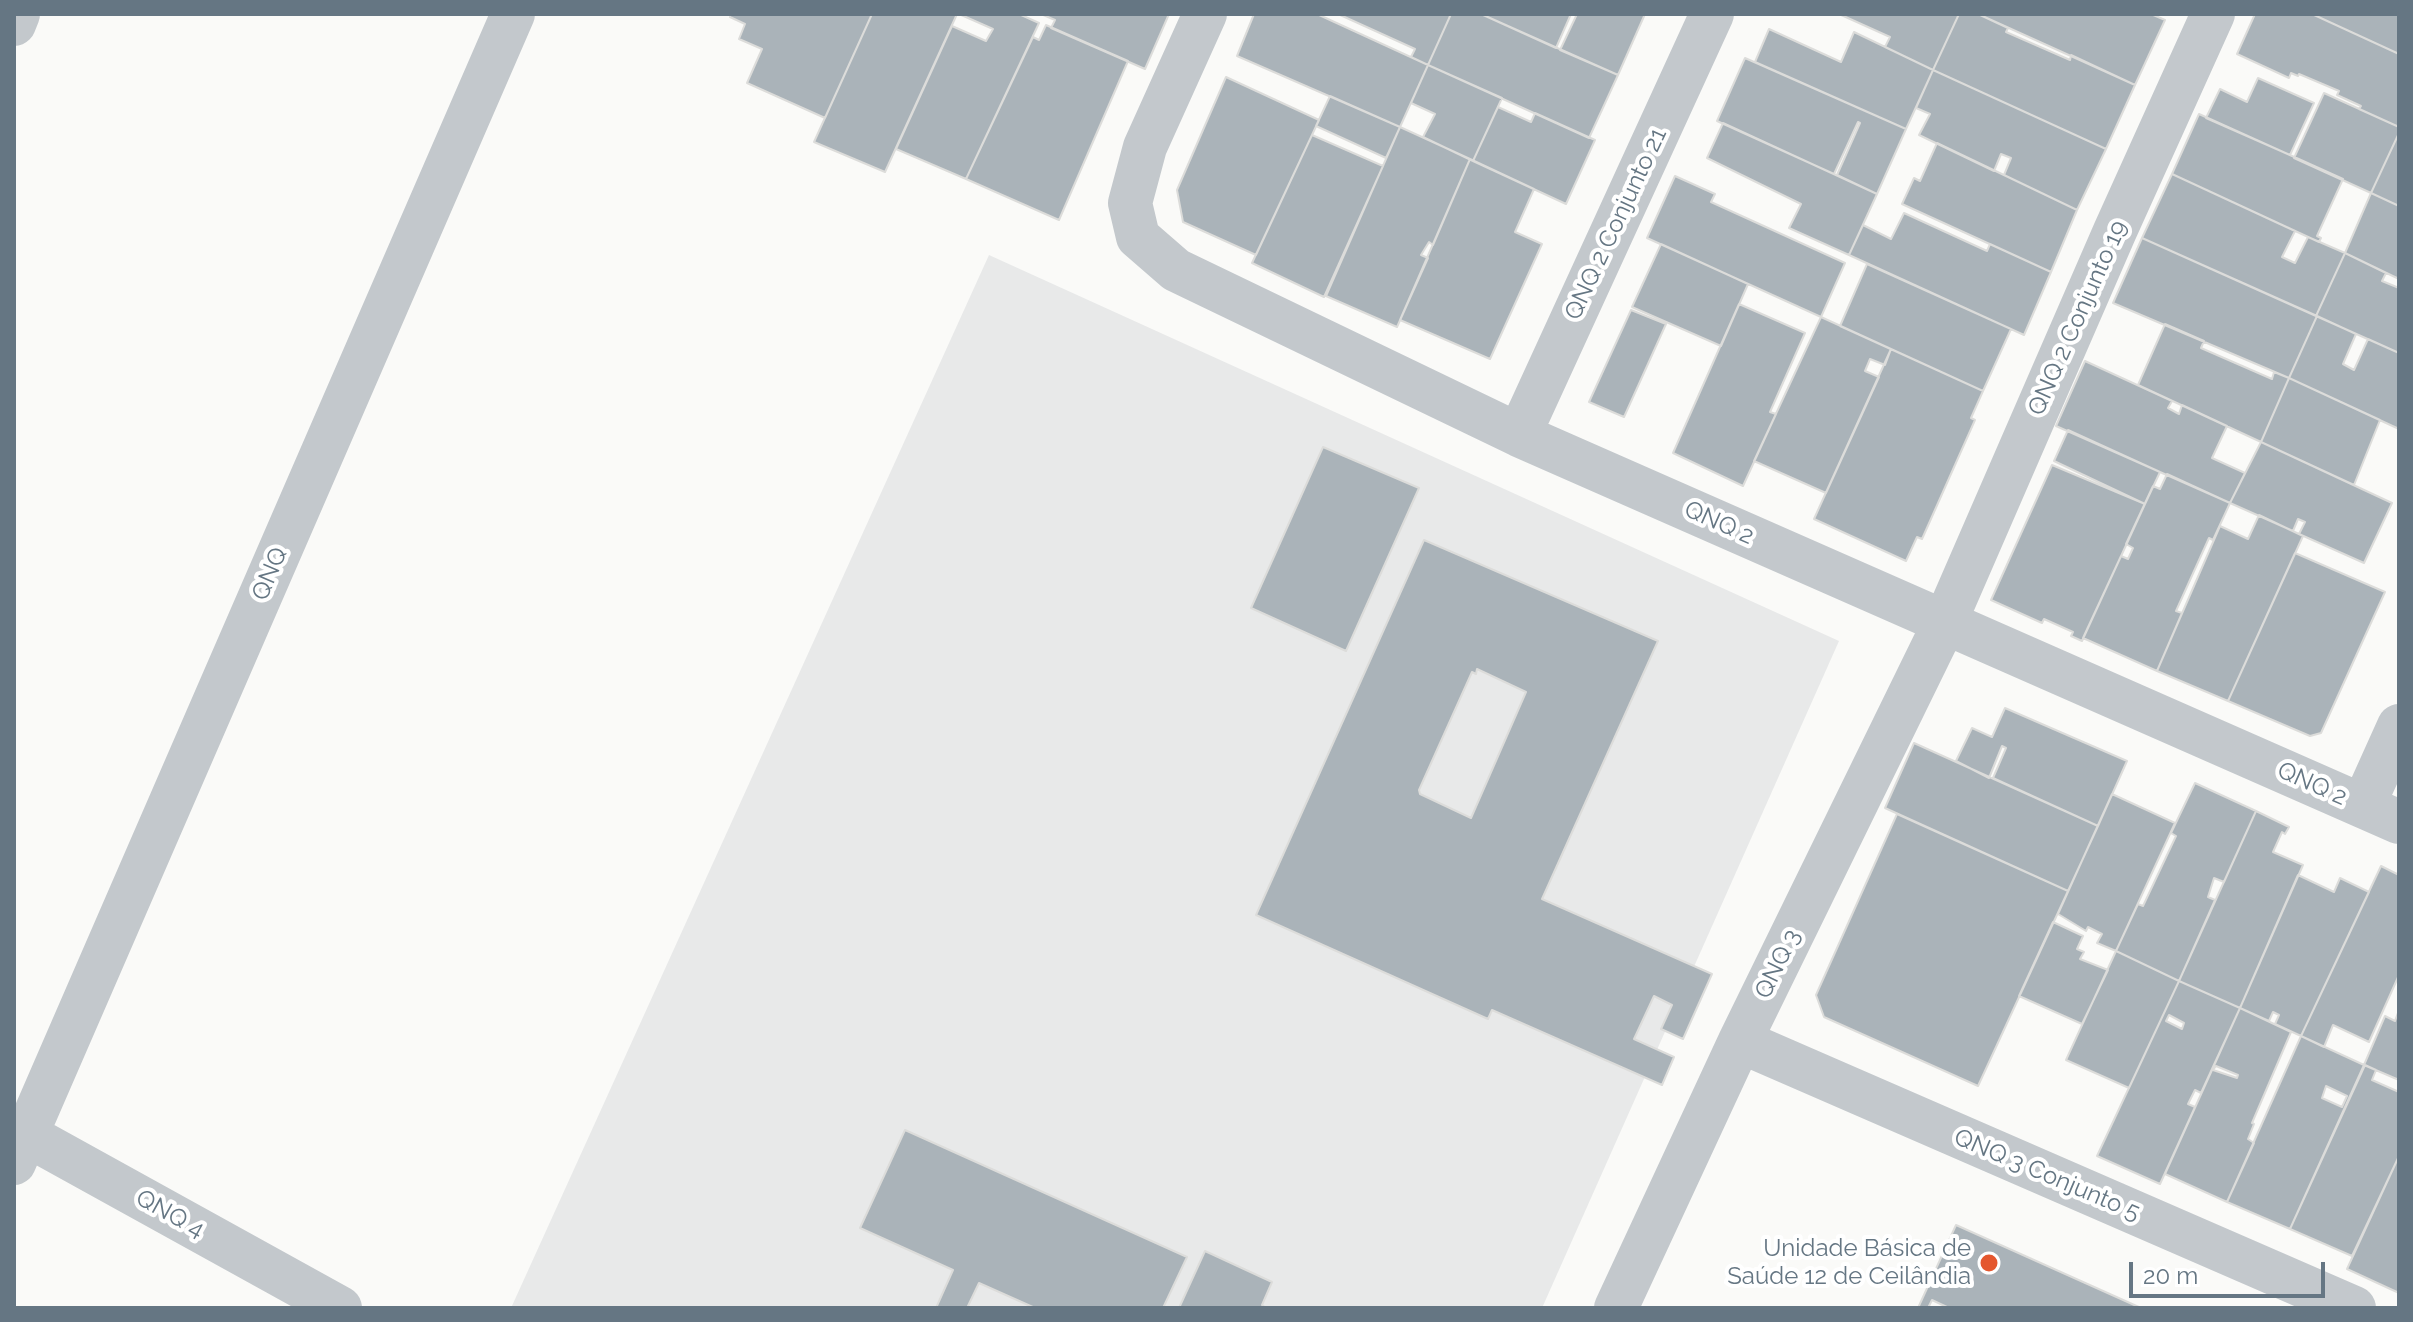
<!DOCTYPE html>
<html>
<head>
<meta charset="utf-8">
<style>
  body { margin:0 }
  #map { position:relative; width:2413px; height:1322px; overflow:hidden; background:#fafaf8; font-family:Raleway,sans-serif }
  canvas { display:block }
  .frame { position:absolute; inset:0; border:16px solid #657683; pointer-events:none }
  .scale { position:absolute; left:2129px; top:1262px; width:196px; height:36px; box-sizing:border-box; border:4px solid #657683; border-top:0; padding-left:10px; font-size:24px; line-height:28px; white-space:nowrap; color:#657683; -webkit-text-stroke:6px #fff; paint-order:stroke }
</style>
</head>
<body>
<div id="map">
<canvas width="2413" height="1322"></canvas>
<div class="frame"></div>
<div class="scale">20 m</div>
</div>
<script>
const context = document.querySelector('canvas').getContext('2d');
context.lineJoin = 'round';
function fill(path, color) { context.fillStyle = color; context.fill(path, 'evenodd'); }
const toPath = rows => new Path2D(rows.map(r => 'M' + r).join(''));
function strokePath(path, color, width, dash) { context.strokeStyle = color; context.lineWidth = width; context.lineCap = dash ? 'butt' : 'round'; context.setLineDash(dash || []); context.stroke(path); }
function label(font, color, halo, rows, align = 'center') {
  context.font = font + ' Raleway,sans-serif'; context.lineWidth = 8; context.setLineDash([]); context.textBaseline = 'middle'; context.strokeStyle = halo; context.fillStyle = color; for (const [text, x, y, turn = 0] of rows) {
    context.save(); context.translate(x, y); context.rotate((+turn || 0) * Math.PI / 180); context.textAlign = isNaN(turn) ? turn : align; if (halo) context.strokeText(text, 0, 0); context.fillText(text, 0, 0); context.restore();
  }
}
fill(toPath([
  [989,255,1839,641,1542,1308,511,1308]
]), '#e8e9e9');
const building = toPath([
  [731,14,872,14,825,118,747,83,762,49,739,39,745,24,730,17,731,14],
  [872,14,957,14,885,172,814,142,872,14],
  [959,14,1019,14,1039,23,966,179,896,149,952,26,986,41,993,29,959,14],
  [1041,14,1169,14,1145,69,1051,28,1055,20,1041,14],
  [1254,14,1317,14,1428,65,1400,127,1237,56,1254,14],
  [1338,14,1451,14,1428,65,1411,57,1415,49,1338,14],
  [1451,14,1481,14,1618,75,1589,138,1428,65,1451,14],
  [1481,14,1571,14,1556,48,1481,14],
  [1577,14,1645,14,1618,75,1560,50,1577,14],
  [1839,14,1959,14,1933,70,1885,47,1890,37,1839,14],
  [1959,14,1978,14,2008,28,2006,32,2070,60,2071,55,2135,85,2106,149,1933,70,1959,14],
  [1978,14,2151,14,2165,20,2135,85,1978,14],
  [2255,14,2312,14,2399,54,2399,127,2359,109,2361,106,2337,95,2339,91,2299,74,2298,76,2291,73,2289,78,2237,54,2255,14],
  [2312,14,2399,14,2399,54,2312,14],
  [1046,25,1128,61,1059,220,966,179,1033,37,1039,40,1046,25],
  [1769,29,1841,62,1854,32,1933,70,1906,129,1755,62,1769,29],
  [1745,58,1906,129,1877,194,1837,175,1860,123,1858,122,1834,174,1717,121,1745,58],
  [1428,65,1502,98,1473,161,1423,137,1435,114,1411,103,1428,65],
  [1933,70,2106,149,2077,210,2004,175,2011,158,2001,154,1994,171,1919,135,1930,114,1916,108,1933,70],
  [1226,77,1319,120,1256,255,1183,222,1177,190,1226,77],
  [2258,78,2314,103,2290,155,2206,118,2220,89,2247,102,2258,78],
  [2324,93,2399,127,2399,133,2371,193,2294,158,2324,93],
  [1330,96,1400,127,1386,158,1316,126,1330,96],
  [1498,107,1531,122,1535,113,1595,140,1566,204,1473,161,1498,107],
  [2199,114,2343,179,2317,236,2321,238,2319,242,2172,174,2199,114],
  [1723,123,1877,194,1849,255,1789,228,1801,204,1707,158,1723,123],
  [1400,127,1470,159,1433,245,1429,242,1421,255,1428,258,1397,327,1326,296,1400,127],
  [2399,133,2399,206,2371,193,2399,133],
  [1312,135,1383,166,1324,297,1252,263,1312,135],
  [1937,143,2077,210,2051,272,1902,204,1914,178,1920,181,1937,143],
  [1470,159,1534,189,1515,232,1542,244,1490,359,1400,320,1470,159],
  [2172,174,2295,231,2282,257,2295,263,2308,237,2345,253,2316,316,2142,238,2172,174],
  [1675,176,1715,194,1711,202,1845,263,1821,317,1647,238,1675,176],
  [2371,193,2399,206,2399,279,2345,253,2371,193],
  [1904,213,1987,251,1990,244,2051,272,2024,335,1849,255,1863,225,1891,239,1904,213],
  [2142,238,2317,316,2289,378,2113,303,2142,238],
  [1661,244,1748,284,1721,346,1632,307,1661,244],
  [2345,253,2386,273,2382,281,2399,288,2399,353,2316,316,2345,253],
  [1867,264,2011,329,1983,391,1840,326,1867,264],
  [1739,304,1805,333,1770,412,1776,414,1743,486,1673,453,1739,304],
  [1631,310,1666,324,1624,417,1589,402,1631,310],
  [2317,316,2356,334,2343,364,2354,370,2368,339,2399,353,2399,429,2289,378,2317,316],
  [1821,317,1891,349,1885,365,1870,359,1865,371,1879,377,1826,493,1754,461,1821,317],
  [2165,324,2204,341,2201,348,2272,379,2274,372,2289,378,2261,442,2138,385,2165,324],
  [1891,349,1983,391,1971,418,1975,420,1922,539,1917,537,1906,561,1814,519,1891,349],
  [2085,361,2172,401,2168,408,2179,414,2182,405,2227,426,2212,458,2245,473,2230,503,2056,426,2085,361],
  [2289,378,2380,420,2354,485,2261,442,2289,378],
  [2068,430,2160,472,2145,504,2054,461,2068,430],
  [2261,442,2392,503,2364,563,2299,534,2305,522,2298,519,2293,531,2230,503,2261,442],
  [1323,447,1419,488,1346,651,1251,608,1323,447],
  [2052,465,2145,504,2082,641,2071,636,2073,632,2044,619,2042,623,1991,600,2052,465],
  [2167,474,2230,503,2213,540,2209,538,2176,611,2182,613,2157,671,2083,638,2121,556,2128,559,2133,548,2126,544,2153,486,2160,489,2167,474],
  [2259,515,2303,536,2228,701,2157,671,2220,526,2248,539,2259,515],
  [1424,540,1658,641,1542,899,1712,974,1683,1039,1661,1029,1672,1005,1654,996,1634,1039,1674,1057,1662,1085,1492,1010,1488,1019,1256,915,1424,540],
  [1477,669,1526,692,1471,818,1420,794,1419,790,1472,672,1476,674,1477,669],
  [2295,553,2385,592,2321,733,2310,736,2228,701,2295,553],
  [2005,708,2127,761,2098,826,1993,778,2006,748,2002,746,1989,778,1956,761,1972,728,1992,737,2005,708],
  [1914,743,2098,826,2068,891,1885,808,1914,743],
  [2195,783,2256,811,2224,882,2214,878,2208,897,2215,900,2179,981,2116,951,2138,904,2143,906,2176,836,2171,833,2195,783],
  [2112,794,2175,823,2116,951,2097,943,2102,934,2088,927,2086,931,2058,914,2112,794],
  [2256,811,2289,827,2285,834,2282,832,2273,852,2303,865,2240,1008,2179,981,2256,811],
  [1897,814,2068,891,1978,1086,1824,1017,1816,995,1897,814],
  [2381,866,2399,875,2399,975,2369,1042,2333,1025,2324,1047,2301,1036,2381,866],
  [2298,875,2334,892,2340,878,2369,892,2301,1036,2275,1024,2279,1015,2273,1012,2269,1021,2240,1008,2298,875],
  [2053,922,2083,936,2077,949,2084,952,2080,959,2108,970,2082,1024,2019,996,2053,922],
  [2116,951,2179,981,2129,1088,2066,1060,2116,951],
  [2179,981,2240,1008,2201,1093,2195,1090,2188,1104,2195,1107,2160,1184,2097,1156,2179,981],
  [2169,1015,2184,1023,2182,1029,2166,1021,2169,1015],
  [2240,1008,2291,1032,2252,1123,2254,1124,2248,1139,2254,1143,2227,1202,2165,1174,2240,1008],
  [2216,1066,2238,1075,2237,1078,2213,1070,2216,1066],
  [2399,1010,2399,1080,2364,1065,2385,1016,2395,1021,2399,1010],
  [2301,1036,2364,1065,2290,1229,2227,1202,2301,1036],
  [2326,1086,2347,1096,2342,1107,2322,1098,2326,1086],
  [2365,1065,2376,1070,2372,1080,2399,1092,2399,1156,2352,1256,2290,1229,2365,1065],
  [905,1130,1187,1257,1163,1308,1035,1308,979,1283,967,1308,936,1308,953,1270,860,1228,905,1130],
  [2399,1156,2399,1293,2347,1269,2399,1156],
  [1956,1225,2141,1308,1949,1308,1932,1300,1928,1308,1918,1308,1956,1225],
  [1205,1251,1272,1282,1262,1305,1266,1308,1179,1308,1205,1251]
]);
fill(building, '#aab3b9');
strokePath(building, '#dcdcda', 2);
strokePath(toPath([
  [1205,14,1145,147,1130,203,1138,237,1176,270,1519,435,2399,822],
  [14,24,18,14],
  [1519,435,1712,14],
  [2363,806,2399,726],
  [1740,1041,2354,1308],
  [27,1135,340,1308],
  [14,1163,513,14],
  [1616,1308,1740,1041,1945,622,2115,231,2213,14]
]), '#c3c8cc', 44);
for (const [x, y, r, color] of [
  [1989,1263,10,"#e4572e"]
]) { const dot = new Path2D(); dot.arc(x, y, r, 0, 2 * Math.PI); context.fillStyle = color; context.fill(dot); strokePath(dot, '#fff', 3); }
label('24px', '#657683', '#fff', [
  ["QNQ 2 Conjunto 21",1616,224,-65],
  ["QNQ 2 Conjunto 19",2078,318,-66],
  ["QNQ 2",1719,523,24],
  ["QNQ",270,574,-67],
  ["QNQ 2",2312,784,24],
  ["QNQ 3",1778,964,-64],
  ["QNQ 3 Conjunto 5",2047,1175,23],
  ["QNQ 4",170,1214,29]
]);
label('24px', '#657683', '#fff', [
  ["Unidade Básica de",1971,1249],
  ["Saúde 12 de Ceilândia",1971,1277]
], 'right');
</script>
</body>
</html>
